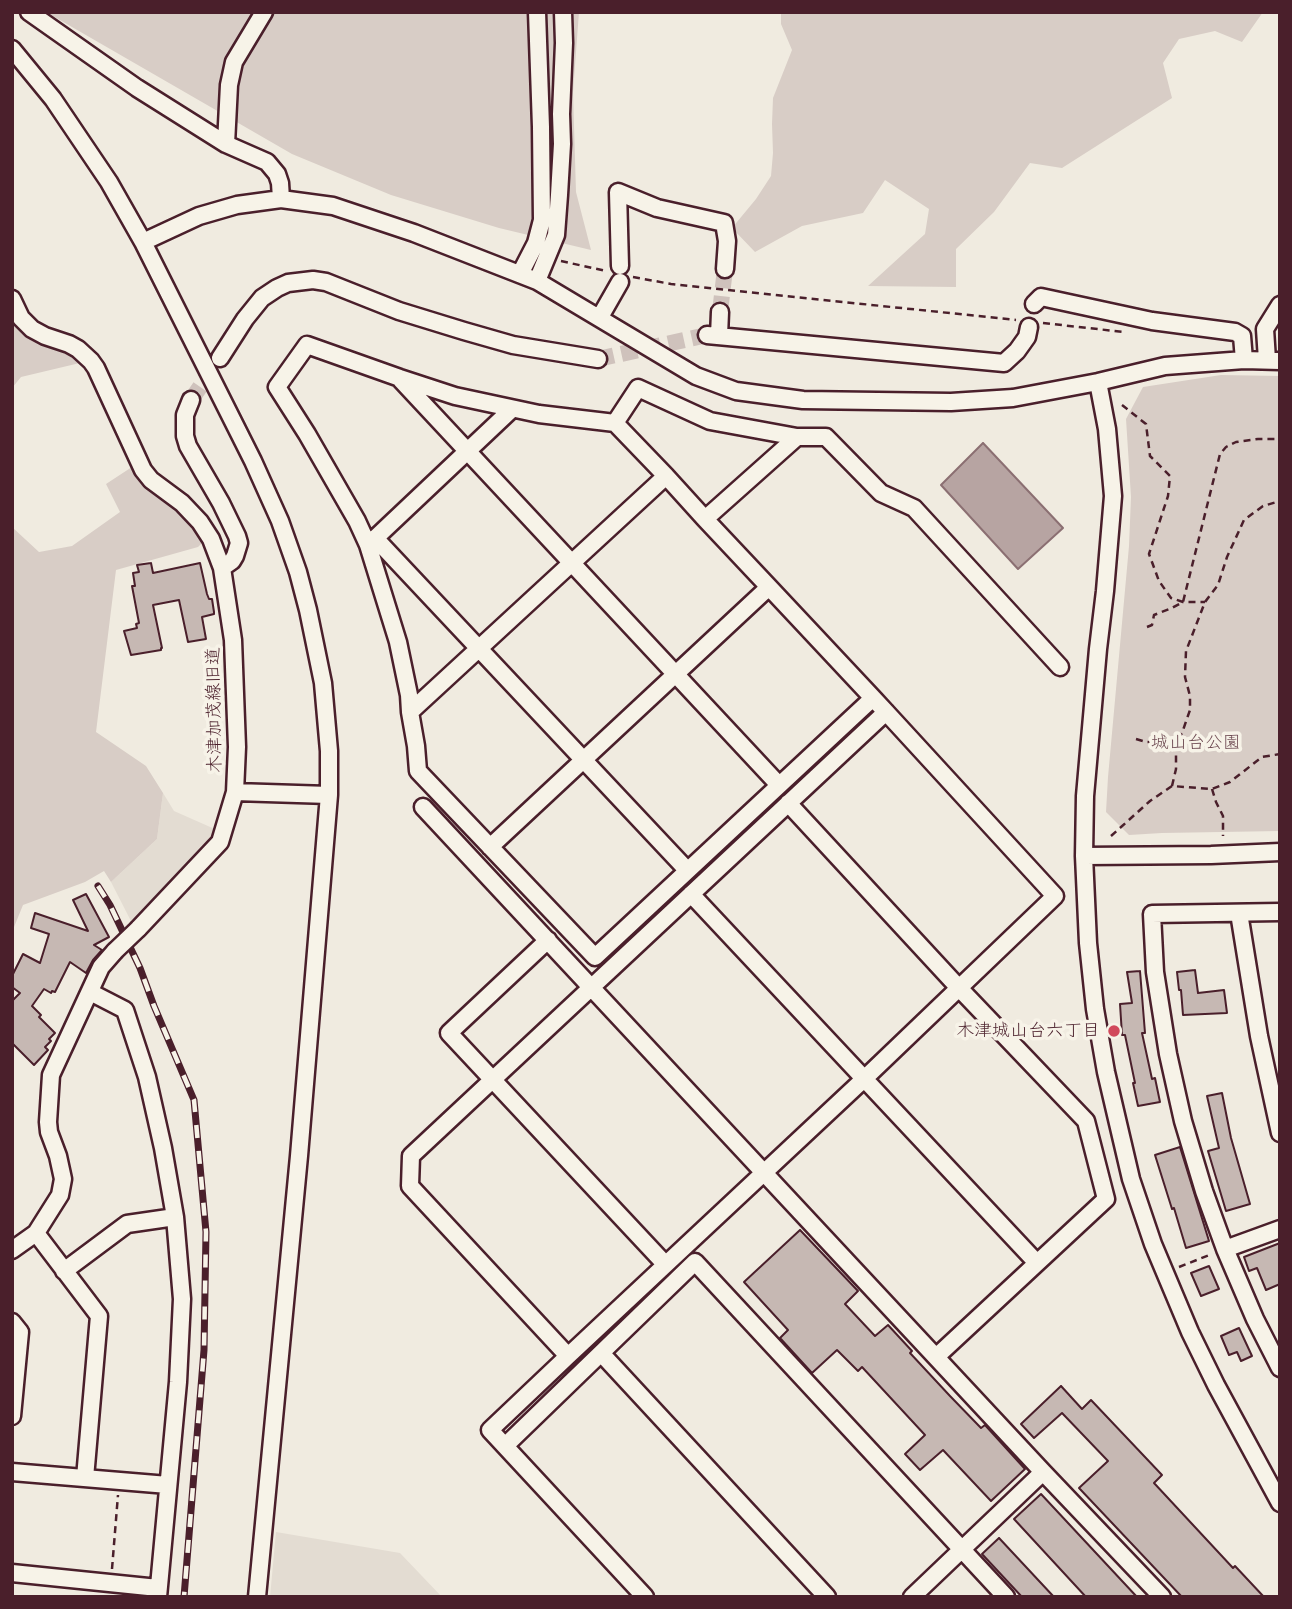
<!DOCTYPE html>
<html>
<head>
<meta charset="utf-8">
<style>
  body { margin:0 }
  #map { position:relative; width:1292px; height:1609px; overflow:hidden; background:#f0ebe0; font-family:Pangolin,sans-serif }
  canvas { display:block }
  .frame { position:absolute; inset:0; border:14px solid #4a1f2b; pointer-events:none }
</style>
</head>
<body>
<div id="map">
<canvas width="1292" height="1609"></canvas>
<div class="frame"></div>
</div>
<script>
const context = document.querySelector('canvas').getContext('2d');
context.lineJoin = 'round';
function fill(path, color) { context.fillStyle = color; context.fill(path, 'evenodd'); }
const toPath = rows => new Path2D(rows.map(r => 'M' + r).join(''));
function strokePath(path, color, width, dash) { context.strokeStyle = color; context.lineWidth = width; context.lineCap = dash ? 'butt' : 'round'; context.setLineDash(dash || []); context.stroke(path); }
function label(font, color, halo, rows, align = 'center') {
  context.font = font + ' Pangolin,"Klee One",sans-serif'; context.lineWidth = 7; context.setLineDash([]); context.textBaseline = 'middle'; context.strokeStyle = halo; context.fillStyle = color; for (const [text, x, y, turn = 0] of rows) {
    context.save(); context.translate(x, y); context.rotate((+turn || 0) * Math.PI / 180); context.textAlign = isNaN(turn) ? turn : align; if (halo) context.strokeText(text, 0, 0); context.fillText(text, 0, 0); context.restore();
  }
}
fill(toPath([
  [163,793,174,811,217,830,213,841,133,925,111,882,157,839],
  [276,1532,400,1553,442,1597,270,1597]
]), '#e3dcd2');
fill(toPath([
  [46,12,579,12,573,92,576,192,591,250,499,228,391,195,292,154],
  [781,12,1263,12,1242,42,1215,31,1179,39,1163,63,1172,98,1062,168,1030,163,994,212,956,249,956,287,868,286,925,234,929,209,885,180,863,213,802,226,755,252,732,228,756,199,771,176,773,153,772,124,773,98,792,50,781,24],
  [12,310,67,351,84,362,21,377,12,388],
  [1221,375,1280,376,1280,831,1162,833,1129,835,1106,812,1108,777,1129,546,1131,497,1126,419,1143,387],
  [135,465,198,529,203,542,198,547,116,570,96,732,146,766,163,793,157,839,111,882,104,871,85,882,23,905,12,932,12,527,39,552,72,546,120,512,106,484]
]), '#d8cdc6');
const water = toPath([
  [983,443,1063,528,1018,569,941,485,983,443]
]);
fill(water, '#b7a4a2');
strokePath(water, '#8b6f72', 2);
const building = toPath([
  [151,563,153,573,200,563,207,594,209,599,212,599,214,612,214,614,202,617,206,639,188,642,179,600,153,605,162,648,161,648,161,650,131,655,124,631,137,628,136,624,139,623,132,586,135,586,133,573,139,572,137,565,151,563],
  [86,894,109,937,94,945,102,950,93,960,86,973,70,962,55,992,52,991,51,993,44,989,32,1006,41,1015,39,1017,55,1033,49,1039,51,1041,45,1047,48,1050,34,1065,12,1043,12,1001,20,993,12,987,12,976,23,954,40,963,49,934,31,928,35,913,88,931,73,900,86,894],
  [1195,970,1198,993,1224,990,1227,1013,1183,1015,1181,990,1179,990,1177,972,1195,970],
  [1140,971,1145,1033,1142,1033,1152,1079,1155,1078,1160,1102,1138,1106,1133,1083,1135,1083,1125,1035,1122,1035,1120,1004,1132,1003,1127,972,1140,971],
  [1222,1093,1231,1138,1250,1204,1226,1211,1208,1151,1219,1148,1207,1096,1222,1093],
  [1180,1147,1209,1241,1186,1248,1174,1208,1172,1209,1155,1155,1180,1147],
  [800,1230,858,1291,845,1304,875,1336,888,1325,912,1351,910,1353,950,1396,981,1428,985,1425,1025,1469,991,1501,943,1450,920,1470,905,1454,925,1435,862,1367,858,1371,837,1350,812,1373,780,1338,788,1330,744,1282,800,1230],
  [1280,1243,1280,1284,1266,1290,1257,1268,1249,1271,1244,1257,1280,1243],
  [1209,1266,1219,1289,1201,1296,1191,1273,1209,1266],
  [1239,1328,1252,1356,1241,1361,1237,1352,1229,1355,1221,1336,1239,1328],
  [1061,1386,1082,1409,1091,1400,1162,1475,1154,1483,1233,1568,1235,1566,1264,1597,1182,1597,1079,1488,1108,1461,1062,1413,1034,1438,1021,1424,1061,1386],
  [1041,1494,1137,1597,1086,1597,1014,1519,1041,1494],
  [999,1538,1054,1597,1022,1597,982,1554,999,1538]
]);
fill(building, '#c6b8b3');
strokePath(building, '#4a1f2b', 2);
strokePath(toPath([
  [720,312,725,269],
  [598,359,707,335],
  [191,400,220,358]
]), '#cfc2bc', 16, [16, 8]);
const minor = toPath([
  [29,12,137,88,226,144,267,162,277,174,280,183,281,199],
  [12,49,53,99,109,182,143,242,253,461,280,521,298,572,308,610,323,683,329,751,329,795,299,1156,257,1597],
  [226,144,229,85,234,62,264,12],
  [143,242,199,216,237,205,281,199,333,206,414,233,537,281,696,376,736,391,803,400,951,402,1013,398,1098,382,1165,366,1244,360,1280,361],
  [620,266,618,192,657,208,724,223,727,241,725,269],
  [520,274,536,243,542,220,541,127,537,12],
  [537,281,556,235,559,195,562,144,561,114,564,43,563,12],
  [12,299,21,318,32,329,45,336,69,344,78,349,91,361,96,368,143,470,151,480,182,503,200,522,211,539,222,568,233,640,237,747,235,792,220,842,138,929],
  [1034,304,1041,297,1152,321,1235,332,1242,336,1244,360],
  [600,317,620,282],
  [707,335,1004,363,1017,351,1027,337,1029,327],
  [719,336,720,312],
  [220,358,245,319,262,298,277,288,288,283,313,280,326,282,399,311,464,331,513,345,598,359],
  [1267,360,1265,329,1280,305],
  [401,380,779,785],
  [1098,382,1107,429,1113,496,1105,591,1098,649,1085,796,1084,856,1088,943,1095,1009,1106,1072,1131,1179,1153,1244,1190,1332,1216,1385,1280,1503],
  [191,400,185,415,185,436,188,446,221,503,237,536,239,543,235,556,232,561,222,568],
  [615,423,638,388,710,421,797,437,705,519],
  [797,437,826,437,881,493,914,508,1060,667],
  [375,538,687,870],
  [368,545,512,409],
  [410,712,666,476],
  [235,792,329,795],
  [788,803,959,988,1086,1121,1106,1199,936,1357],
  [423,807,1043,1472,1162,1597],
  [490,847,769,587],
  [1084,856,1211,855,1280,852],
  [691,894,1037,1263],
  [1280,912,1152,914,1155,972,1168,1054,1183,1121,1204,1191,1225,1249,1255,1319,1280,1368],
  [1239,913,1259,1036,1280,1133],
  [548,940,449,1033,665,1264],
  [90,992,125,1010,147,1077,163,1148,175,1217,182,1299,178,1382,158,1597],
  [36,1233,99,1316,85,1478],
  [1225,1249,1280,1229],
  [12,1250,36,1233,60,1195,63,1179,58,1156,49,1132,48,1122,51,1075,101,967,115,951],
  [64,1271,127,1224,175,1217],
  [12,1322,20,1332,12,1416],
  [601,1353,827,1597],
  [568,1356,410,1186,411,1156,886,712],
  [505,1446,695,1262,1006,1597],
  [12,1472,168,1485],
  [12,1573,158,1588],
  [645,1597,490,1430,568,1356,864,1079,1055,896,886,712,873,698,769,587,705,519,666,476,615,423,539,414,455,396,400,378,307,345,277,387,307,434,357,521,368,545,398,642,409,695,410,712,416,746,418,771,595,957,873,698],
  [912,1597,1043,1472]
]);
strokePath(minor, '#4a1f2b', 21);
strokePath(toPath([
  [561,261,606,271],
  [633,277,671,284,1016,320],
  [1043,323,1124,332],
  [1122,405,1146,424,1150,456,1170,476,1168,496,1149,554,1159,581,1171,598,1183,602,1205,602],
  [1147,627,1152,625,1154,615,1172,608,1183,602,1220,454,1226,447,1236,442,1258,439,1280,439],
  [1136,739,1146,742,1176,742],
  [1172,786,1176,769,1176,742,1182,733,1190,710,1190,696,1185,677,1186,651,1205,602,1218,585,1227,557,1244,520,1263,506,1280,501],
  [1212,789,1216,802,1223,816,1223,836],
  [1111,836,1150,801,1172,786,1212,789,1230,782,1262,757,1280,754],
  [1179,1267,1212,1254],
  [112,1569,118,1495]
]), '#4a1f2b', 2.5, [7, 5]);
strokePath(minor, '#f7f3e8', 16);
const rail = toPath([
  [98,886,110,905,140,968,154,1006,194,1100,206,1232,204,1350,184,1597]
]);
strokePath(rail, '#4a1f2b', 7);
strokePath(rail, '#f7f3e8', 4.5, [13]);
const minorBridge = toPath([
  [115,951,138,929]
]);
strokePath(minorBridge, '#4a1f2b', 21, []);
strokePath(minorBridge, '#f7f3e8', 16);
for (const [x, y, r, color] of [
  [1114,1031,7,"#d1495b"]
]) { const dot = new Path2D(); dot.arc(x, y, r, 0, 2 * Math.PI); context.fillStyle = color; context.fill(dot); strokePath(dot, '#f7f3e8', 2.5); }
label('18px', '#4a1f2b', '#f7f3e8', [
  ["木津加茂線旧道",215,710,-91]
]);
label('18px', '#6e4a52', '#f7f3e8', [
  ["城山台公園",1196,743]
]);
label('18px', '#4a1f2b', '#f7f3e8', [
  ["木津城山台六丁目",1100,1031]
], 'right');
</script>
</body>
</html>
